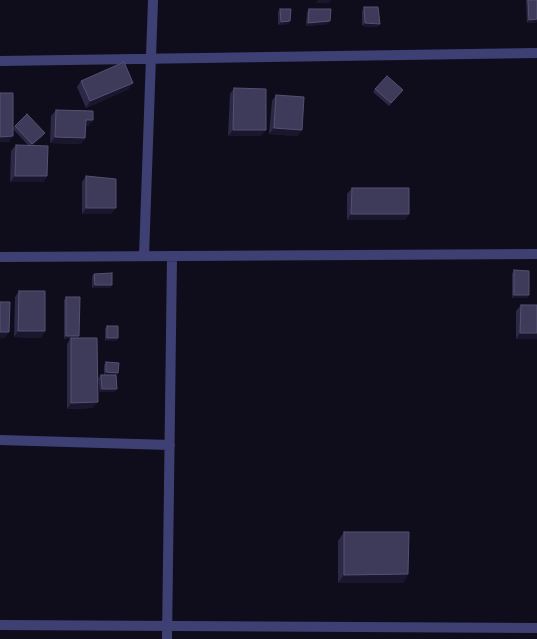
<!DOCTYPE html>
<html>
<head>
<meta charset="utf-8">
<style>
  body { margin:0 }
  canvas { display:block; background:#0f0d1b }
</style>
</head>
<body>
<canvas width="537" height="639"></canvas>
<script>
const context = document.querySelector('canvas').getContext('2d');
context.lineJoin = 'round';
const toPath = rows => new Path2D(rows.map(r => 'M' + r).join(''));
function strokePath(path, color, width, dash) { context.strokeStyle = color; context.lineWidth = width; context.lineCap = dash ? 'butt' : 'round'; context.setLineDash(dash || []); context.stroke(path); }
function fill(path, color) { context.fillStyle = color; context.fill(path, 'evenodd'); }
strokePath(toPath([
  [0,61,537,53],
  [144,256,153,0],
  [0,257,537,254],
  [0,440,170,445],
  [0,625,537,628],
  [167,639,172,256]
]), '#3e4074', 10);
fill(toPath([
  [526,0,537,0,537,22,527,23],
  [364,7,380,24,377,27,362,26,362,11],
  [280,9,290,21,288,24,278,25,278,12],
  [309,9,328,24,306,26,307,12],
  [81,81,129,89,86,108,77,87],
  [234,88,261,136,228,136,230,94],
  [375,89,403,90,389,106,373,92],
  [0,93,13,128,15,126,43,136,33,145,47,176,43,182,10,182,11,151,16,145,28,145,13,129,9,142,0,142],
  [276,95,302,130,297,136,269,134,272,101],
  [56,110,93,120,88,126,85,126,85,138,81,144,50,143,51,116],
  [86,176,111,214,82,214,82,182],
  [352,188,409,214,405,220,347,220,347,194],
  [514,270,529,295,527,298,512,298,512,274],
  [94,274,112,285,110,288,92,288,92,277],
  [19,291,45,331,41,338,14,337,15,297],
  [66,297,79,336,78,338,93,408,67,409,67,344,70,339,64,339,64,300],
  [521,305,537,339,516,339,516,311],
  [107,326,118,338,116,341,105,341,105,329],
  [106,362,116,376,114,392,100,392,98,378,101,375,104,375,104,365],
  [344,532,408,574,403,583,338,583,338,541]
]), '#2c2846');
fill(toPath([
  [318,0,331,0,329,3,316,3],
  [537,19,537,22,527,23,529,20],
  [290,21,288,24,278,25,281,22],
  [330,21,328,24,306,26,308,23],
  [365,23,380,24,377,27,362,26],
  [133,83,129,89,86,108,90,101],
  [86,120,93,120,88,126,81,126],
  [274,128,302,130,297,136,269,134],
  [233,130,266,130,261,136,228,136],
  [45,133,43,136,30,147,32,144],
  [13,136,9,142,0,142,0,137],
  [55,137,85,138,81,144,50,143],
  [15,176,47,176,43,182,10,182],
  [86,208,116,208,111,214,82,214],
  [351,214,409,214,405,220,347,220],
  [95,285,112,285,110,288,92,288],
  [514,295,529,295,527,298,512,298],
  [18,331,45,331,41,338,14,337],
  [0,332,9,332,5,338,0,338],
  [520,333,537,333,537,339,516,339],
  [66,336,79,336,77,340,71,338,70,339,64,339],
  [107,338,118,338,116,341,105,341],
  [106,372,118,373,116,376,104,376],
  [102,389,117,389,114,392,100,392],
  [98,402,93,408,67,409,71,403],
  [408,574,403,583,338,583,344,575]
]), '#19162d');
const building = toPath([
  [528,0,537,0,537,19,529,20,528,0],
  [364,7,378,7,380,24,365,23,364,7],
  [280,9,291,9,290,21,281,22,280,9],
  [309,9,331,9,330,21,308,23,309,9],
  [124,62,133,83,90,101,81,81,124,62],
  [387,76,403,90,391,103,375,89,387,76],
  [234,88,266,89,266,130,233,130,234,88],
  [0,93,13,93,13,136,0,137,0,93],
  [276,95,304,97,302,130,274,128,276,95],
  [56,110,93,111,93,120,86,120,85,138,55,137,56,110],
  [27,114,45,133,32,144,15,126,27,114],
  [16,145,48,146,47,176,15,176,16,145],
  [86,176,116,179,116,208,86,208,86,176],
  [352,188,409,188,409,214,351,214,352,188],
  [514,270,529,271,529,295,514,295,514,270],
  [112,273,112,285,95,285,94,274,112,273],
  [19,291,45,291,45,331,18,331,19,291],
  [66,297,80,297,79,336,66,336,66,297],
  [0,302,10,302,9,332,0,332,0,302],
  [521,305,537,305,537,333,520,333,521,305],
  [107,326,118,326,118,338,107,338,107,326],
  [71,338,97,338,98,402,71,403,71,338],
  [106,362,119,363,118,373,106,372,106,362],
  [101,375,116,375,117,389,102,389,101,375],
  [344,532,409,532,408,574,344,575,344,532]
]);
fill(building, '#3e3a59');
strokePath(building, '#555172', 1);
</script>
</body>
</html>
